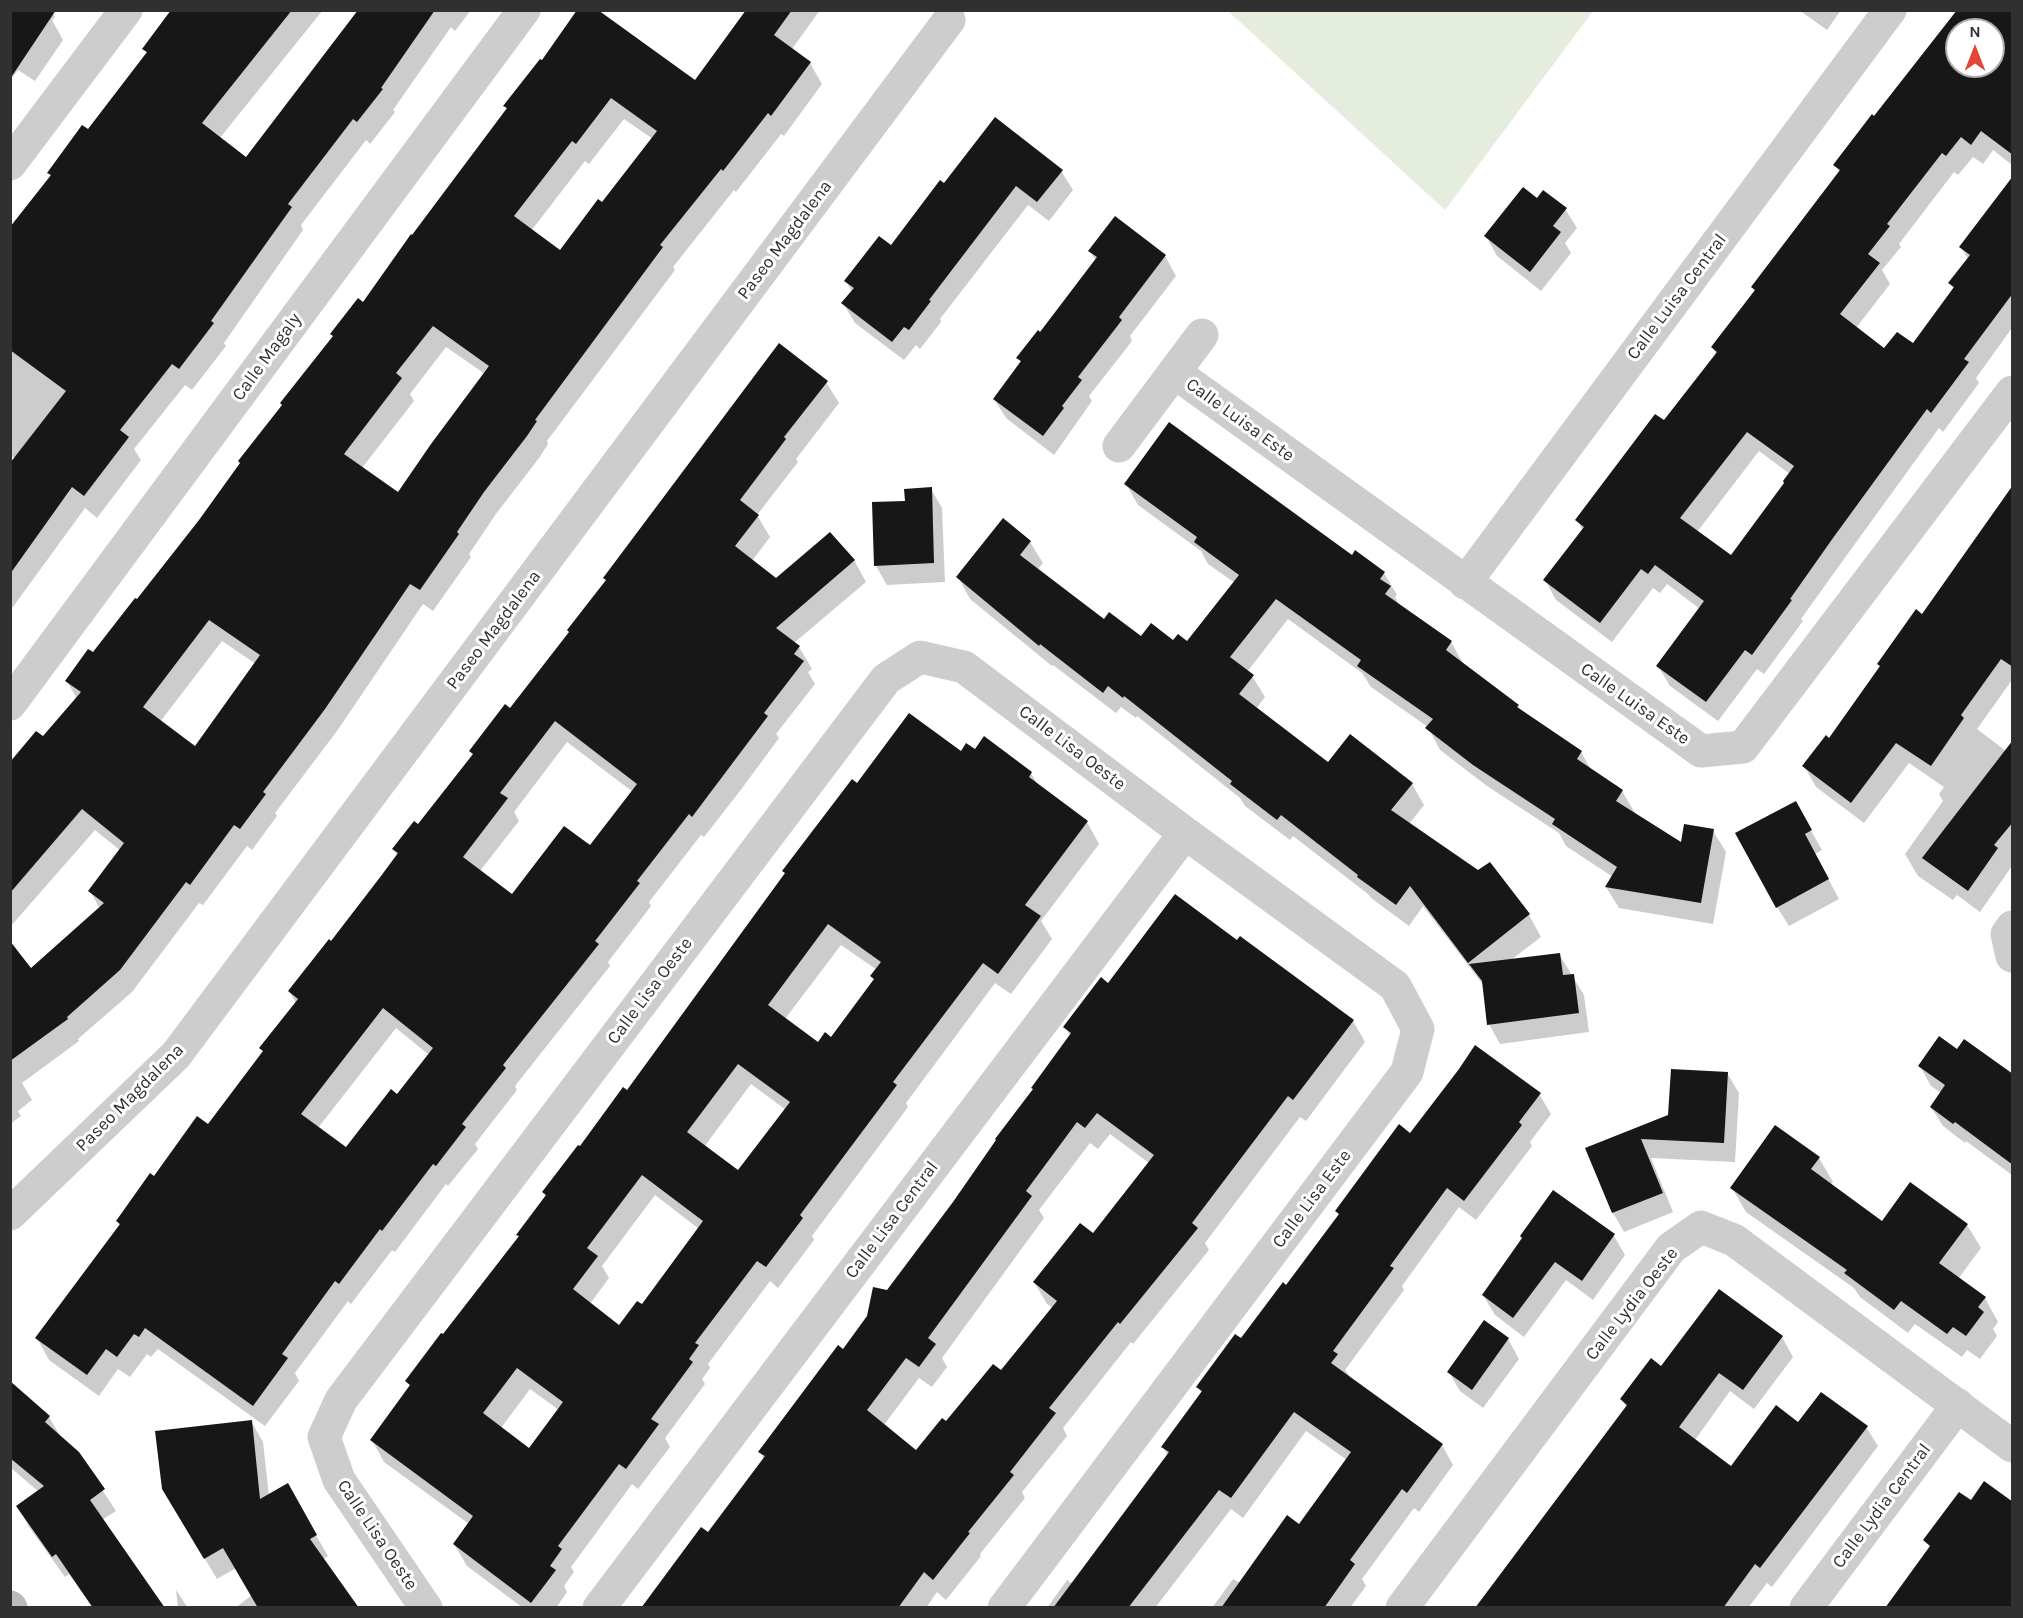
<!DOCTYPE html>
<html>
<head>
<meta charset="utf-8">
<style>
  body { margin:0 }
  #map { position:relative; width:2023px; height:1618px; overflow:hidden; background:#fff; font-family:Karla,sans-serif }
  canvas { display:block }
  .frame { position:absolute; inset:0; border:12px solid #303030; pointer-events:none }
  .north { position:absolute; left:1945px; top:18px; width:60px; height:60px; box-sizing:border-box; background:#fff; border:2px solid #acacac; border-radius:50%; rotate:0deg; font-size:16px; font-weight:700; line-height:24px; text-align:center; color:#303030 }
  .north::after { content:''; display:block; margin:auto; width:21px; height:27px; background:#e34636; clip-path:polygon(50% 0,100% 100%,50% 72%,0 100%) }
</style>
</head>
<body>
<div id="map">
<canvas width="2023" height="1618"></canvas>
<div class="frame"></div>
<div class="north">N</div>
</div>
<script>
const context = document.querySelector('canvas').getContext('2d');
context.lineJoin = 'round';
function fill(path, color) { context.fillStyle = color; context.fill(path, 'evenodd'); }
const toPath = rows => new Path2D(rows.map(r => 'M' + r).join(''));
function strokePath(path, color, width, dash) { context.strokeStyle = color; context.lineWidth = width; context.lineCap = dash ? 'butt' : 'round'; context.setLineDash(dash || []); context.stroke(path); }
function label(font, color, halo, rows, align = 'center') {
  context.font = font + ' Karla,sans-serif'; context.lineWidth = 6; context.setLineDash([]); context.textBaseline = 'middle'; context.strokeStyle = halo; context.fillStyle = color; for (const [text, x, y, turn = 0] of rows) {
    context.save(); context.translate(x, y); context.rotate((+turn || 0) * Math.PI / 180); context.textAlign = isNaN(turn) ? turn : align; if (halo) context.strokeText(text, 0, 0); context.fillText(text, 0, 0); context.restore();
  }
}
fill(toPath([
  [1228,11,1593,11,1445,210]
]), '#e4edde');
fill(toPath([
  [10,10,51,10,55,17,52,20,63,40,35,81,18,70,10,81],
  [177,10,323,10,219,139,246,159,360,10,471,10,455,31,451,27,393,110,395,112,370,144,366,140,301,225,303,230,224,343,226,346,192,390,185,385,134,449,141,460,97,518,85,508,10,611,10,464,15,458,10,455,10,230,51,177,49,173,89,131,147,54,144,49],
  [744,10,820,10,792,49,810,63,822,84,784,136,781,134,736,192,734,190,673,267,675,270,547,441,548,444,539,458,496,514,469,554,471,557,433,611,423,604,337,731,275,813,277,816,252,850,247,846,203,905,199,903,132,992,78,1039,79,1041,22,1083,32,1100,18,1111,21,1116,10,1124,10,970,30,970,100,909,90,891,121,851,95,830,10,927,10,771,43,738,77,699,67,681,94,654,138,601,200,520,334,338,332,334,363,304,507,110,505,106,695,82,746,12],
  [624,119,653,139,603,204,560,252,531,231,585,161,589,164],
  [446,347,485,374,399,494,362,468,414,401,410,394],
  [222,641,256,664,195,748,160,722],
  [1799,10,1841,10,1827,30],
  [1959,10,2012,10,2012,165,1993,150,1983,164,1973,157,1958,175,1954,172,1899,244,1901,247,1882,270,1890,284,1856,328,1885,350,1913,345,1954,290,1950,283,1968,259,1961,247,2012,178,2012,328,1976,378,1979,383,1943,432,1939,428,1844,559,1801,619,1803,621,1764,674,1757,669,1718,721,1670,686,1658,666,1700,609,1667,584,1660,593,1653,588,1612,642,1556,600,1545,580,1583,531,1577,520,1664,422,1716,354,1713,347,1756,292,1752,287,1840,173,1835,165],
  [1957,30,1993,30,1993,66,1957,66],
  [1759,451,1790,474,1785,483,1731,557,1697,532],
  [1061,171,1073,190,1049,221,1028,205,940,319,941,322,920,349,916,345,904,360,855,323,843,303,852,292,846,281,891,247,945,185],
  [1537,200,1565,209,1577,228,1565,243,1571,253,1541,291,1497,256,1486,236],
  [1090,251,1165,256,1176,276,1130,336,1132,341,1089,396,1092,401,1054,455,1006,418,994,399,1021,363,1018,358,1040,334,1096,261],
  [826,382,839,403,796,459,798,462,757,515,770,537,752,561,776,580,854,560,866,582,794,643,799,647,812,669,808,672,815,684,776,734,779,738,740,791,704,837,701,835,649,902,651,906,608,962,610,966,515,1086,517,1090,475,1144,478,1149,448,1186,446,1184,395,1252,392,1250,351,1304,348,1301,295,1373,299,1381,265,1426,158,1349,151,1357,147,1354,130,1377,118,1369,99,1396,49,1360,37,1338,120,1226,117,1221,154,1178,208,1126,264,1053,261,1048,296,1003,289,991,332,943,398,856,394,850,419,826,474,755,471,751],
  [567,742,633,792,590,847,512,896,480,871,519,821,514,812],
  [396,1028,429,1055,397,1096,346,1149,318,1128],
  [1126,484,1352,557,1356,553,1384,573,1397,595,1395,597,1401,608,1451,642,1464,665,1518,706,1521,712,1581,752,1591,770,1622,791,1635,813,1634,814,1682,845,1713,831,1726,852,1713,924,1619,908,1606,887,1613,877,1566,846,1559,833,1487,786,1440,750,1428,727,1371,687,1362,673,1288,619,1247,672,1252,676,1265,697,1256,709,1328,764,1412,784,1424,805,1409,824,1478,872,1489,864,1529,915,1541,937,1511,960,1559,954,1584,995,1589,1032,1500,1044,1489,1024,1484,986,1423,906,1409,926,1371,898,1368,894,1293,836,1290,840,1245,806,1240,798,1137,716,1136,718,1121,707,1116,713,1053,665,1052,666,970,599,958,577,1030,542,1043,563,1037,570,1104,621,1141,638,1187,643,1235,583,1208,564,1201,551,1138,505],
  [2012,487,2012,680,1977,729,2006,751,2012,743,2012,866,1980,912,1957,895,1953,900,1918,876,1905,854,1943,801,1939,794,1944,787,1909,763,1864,823,1816,787,1804,766,1829,740,1922,616],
  [931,489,942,508,945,582,887,585,876,566,906,502],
  [975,751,1031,773,1039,787,1087,822,1099,844,1041,921,1052,939,1011,994,995,983,906,1103,908,1107,812,1236,814,1240,778,1288,770,1281,708,1364,710,1368,702,1379,705,1384,665,1438,670,1447,638,1489,632,1484,571,1567,574,1572,564,1586,567,1592,556,1608,523,1608,467,1566,454,1544,469,1524,384,1462,372,1440,411,1388,407,1381,519,1238,518,1235,546,1196,544,1192,627,1092,857,785,961,753],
  [841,945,877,970,872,976,875,980,831,1039,818,1044,785,1019],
  [751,1084,786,1110,739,1172,704,1147],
  [655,1195,699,1229,642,1306,620,1327,590,1304,609,1278,602,1266],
  [530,1389,559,1410,529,1450,501,1428],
  [1795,803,1822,850,1815,854,1839,899,1789,926,1777,907],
  [1237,942,1353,1021,1365,1042,1306,1121,1300,1117,1205,1243,1209,1250,1133,1344,1131,1342,1063,1428,1067,1436,1022,1492,1025,1498,980,1554,981,1556,946,1600,937,1592,926,1608,643,1608,709,1534,764,1459,760,1452,843,1351,954,1202,1071,1037,1065,1027,1108,985],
  [1110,1134,1149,1163,1093,1235,1034,1282,1047,1304,1053,1308,1001,1372,917,1452,884,1425,919,1378,932,1387,947,1367,942,1358,1044,1218,1039,1210,1090,1143,1098,1149],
  [1958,1051,2012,1076,2012,1175,1966,1141,1965,1143,1943,1126,1931,1107,1941,1093,1931,1086,1920,1066],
  [1727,1073,1739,1093,1735,1162,1651,1158,1673,1212,1624,1232,1613,1213,1587,1149,1669,1116],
  [1539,1094,1551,1114,1530,1142,1532,1146,1476,1220,1459,1207,1402,1286,1404,1290,1345,1370,1349,1375,1347,1377,1442,1445,1453,1465,1419,1512,1414,1508,1362,1579,1366,1586,1350,1608,1212,1608,1233,1579,1240,1583,1299,1526,1347,1460,1306,1431,1243,1518,1231,1509,1155,1608,1047,1608,1067,1580,1073,1584,1168,1456,1163,1447,1202,1394,1198,1387,1241,1341,1287,1287,1340,1216,1337,1211,1410,1135],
  [1819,1158,1833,1182,1830,1185,1882,1224,1967,1225,1981,1248,1958,1279,1985,1298,1998,1322,1993,1329,1997,1336,1980,1359,1967,1350,1962,1357,1915,1324,1908,1333,1860,1297,1854,1288,1746,1212,1732,1188],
  [1554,1192,1614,1236,1625,1255,1593,1300,1566,1280,1524,1337,1495,1315,1483,1295],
  [1484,1322,1508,1339,1519,1359,1483,1408,1460,1391,1449,1372],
  [1782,1337,1793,1357,1754,1409,1730,1391,1695,1440,1732,1468,1799,1424,1866,1427,1878,1446,1772,1587,1767,1583,1748,1608,1476,1608,1627,1408,1622,1400,1661,1368],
  [10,1398,49,1417,62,1439,78,1453,116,1511,102,1520,163,1608,93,1608,69,1574,65,1577,29,1527,18,1507,39,1492,10,1467],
  [251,1421,263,1442,269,1496,287,1485,328,1556,323,1559,356,1608,235,1608,252,1595,236,1568,217,1579,176,1510],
  [176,1590,188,1608,178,1608]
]), '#0003');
fill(toPath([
  [10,10,56,10,10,79],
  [171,10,292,10,202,123,246,157,358,10,435,10,381,88,383,89,357,122,353,119,288,204,292,207,211,321,214,323,179,369,172,364,120,430,129,437,84,496,72,487,10,574,10,463,66,391,10,350,10,227,51,175,47,173,82,125,88,129,147,52,142,49],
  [577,10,598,10,695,80,746,10,792,10,774,35,811,62,771,116,768,113,723,171,721,169,660,245,663,247,535,420,537,421,527,436,484,492,457,532,459,534,420,590,410,584,325,709,263,792,266,794,240,829,234,825,190,885,186,882,120,970,67,1017,68,1019,10,1061,10,941,31,968,104,903,88,891,124,843,82,809,10,893,10,762,36,731,43,736,81,692,65,681,88,649,93,652,135,598,137,599,199,520,240,463,238,461,282,405,280,403,333,336,330,334,358,298,363,302,411,234,412,235,507,108,503,106,540,59,542,60],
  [611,98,657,131,602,202,598,199,560,250,514,216,572,141,576,144],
  [433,326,489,366,431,444,398,492,344,454,402,378,396,373],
  [209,620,260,655,195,746,143,707],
  [1957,10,2013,10,2013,155,1981,131,1971,145,1961,137,1946,156,1942,153,1887,224,1890,226,1868,254,1880,263,1840,314,1884,348,1897,332,1913,343,1954,287,1948,283,1970,255,1959,247,2013,176,2013,293,1964,359,1969,362,1931,413,1927,409,1833,538,1790,599,1792,600,1752,655,1745,650,1706,702,1656,666,1704,601,1655,565,1648,574,1641,569,1600,623,1543,580,1584,527,1575,520,1655,414,1664,420,1717,352,1711,347,1755,290,1751,287,1840,170,1833,165,1872,114,1874,116],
  [1957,30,1993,30,1993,66,1957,66],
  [1747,432,1794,466,1783,481,1784,483,1731,555,1680,518],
  [995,117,1063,170,1037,202,1016,186,929,300,931,301,909,330,904,327,892,342,841,303,854,288,844,281,879,236,891,245,940,180,944,183],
  [1523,187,1537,198,1543,190,1567,208,1553,226,1561,232,1530,272,1484,236],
  [1115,216,1166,255,1119,317,1122,320,1078,377,1082,380,1062,406,1064,408,1043,436,993,399,1021,361,1016,358,1038,330,1040,332,1097,257,1088,251],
  [779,343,828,381,784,437,786,439,740,500,759,515,735,546,776,578,830,532,855,560,776,628,800,646,794,654,804,661,764,713,768,716,692,817,689,814,637,881,640,883,595,941,599,944,503,1065,506,1068,462,1124,466,1127,436,1166,433,1164,382,1231,380,1229,339,1284,335,1281,282,1354,288,1358,253,1406,145,1328,139,1337,134,1334,117,1357,106,1349,87,1375,35,1338,120,1224,116,1221,150,1173,154,1176,197,1116,208,1124,263,1051,259,1048,298,999,288,991,329,939,331,941,381,876,398,853,392,849,414,821,418,824,473,754,469,751,505,704,510,708,569,632,567,630,606,580,603,578],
  [555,721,637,784,590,845,564,826,512,894,463,857,508,798,500,793],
  [383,1008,433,1048,397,1094,391,1089,346,1147,301,1114],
  [1169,422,1352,555,1355,550,1385,572,1380,579,1391,586,1385,594,1452,641,1446,650,1519,705,1517,707,1582,751,1577,759,1623,790,1616,801,1681,842,1684,824,1714,829,1701,903,1605,887,1617,867,1552,824,1555,819,1473,765,1425,728,1433,719,1357,666,1361,660,1276,599,1230,657,1254,675,1239,694,1328,762,1350,734,1413,783,1391,810,1478,870,1490,862,1530,914,1468,963,1410,886,1396,905,1357,877,1358,875,1281,815,1277,820,1230,784,1232,781,1124,696,1123,698,1108,686,1103,693,1040,644,1039,646,956,577,1003,518,1031,541,1020,555,1104,619,1109,612,1141,636,1151,623,1173,640,1178,634,1187,641,1239,575,1194,542,1197,537,1124,484],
  [2013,485,2013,667,2001,659,1961,715,1964,718,1931,766,1896,743,1851,803,1802,766,1826,735,1829,738,1880,666,1877,664,1916,609,1922,614],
  [932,487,934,563,874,566,872,502,905,501,904,489],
  [909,713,961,751,966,743,975,749,984,736,1032,772,1029,777,1088,821,1025,905,1041,916,998,974,983,963,893,1082,897,1085,800,1215,803,1218,766,1267,757,1261,695,1343,699,1345,689,1359,693,1362,651,1419,659,1424,626,1469,619,1464,558,1546,562,1549,550,1566,556,1570,531,1603,453,1544,473,1516,370,1440,410,1385,405,1381,441,1333,443,1334,519,1236,516,1235,546,1195,542,1192,578,1145,580,1146,623,1087,627,1090,785,873,782,871,852,779,857,783],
  [828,924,881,962,870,976,874,979,831,1037,825,1032,818,1042,768,1005],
  [738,1064,790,1102,738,1170,687,1132],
  [642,1175,703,1221,642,1304,637,1301,619,1325,573,1289,598,1256,587,1248],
  [517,1368,563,1402,529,1448,483,1413],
  [2013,740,2013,822,1994,845,1998,848,1968,891,1922,858],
  [1796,801,1812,830,1805,834,1829,879,1776,908,1735,833],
  [1175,894,1237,940,1240,936,1354,1020,1293,1100,1288,1096,1192,1223,1198,1228,1120,1324,1118,1322,1049,1408,1056,1413,1010,1472,1014,1475,968,1532,970,1533,933,1580,924,1572,898,1608,641,1608,701,1527,708,1532,765,1456,758,1452,838,1345,843,1349,867,1316,873,1287,887,1290,953,1202,996,1140,995,1139,1033,1089,1031,1088,1071,1033,1063,1027,1101,977,1108,983],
  [1097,1113,1154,1155,1093,1233,1080,1223,1033,1282,1057,1301,1001,1370,993,1364,946,1421,942,1418,916,1450,867,1410,906,1358,919,1367,936,1344,928,1338,1032,1196,1026,1191,1077,1122,1085,1128],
  [1560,953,1563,975,1574,974,1579,1013,1487,1025,1482,981,1469,964],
  [1939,1036,1957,1049,1964,1039,2013,1074,2013,1165,1955,1122,1953,1124,1930,1107,1945,1085,1918,1066],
  [1475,1045,1541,1093,1519,1122,1522,1125,1464,1201,1447,1188,1390,1266,1394,1268,1333,1351,1338,1354,1331,1363,1443,1444,1407,1493,1402,1489,1350,1560,1355,1564,1324,1608,1221,1608,1287,1515,1299,1524,1351,1452,1294,1412,1231,1498,1219,1490,1128,1608,1053,1608,1169,1452,1161,1447,1202,1391,1196,1387,1235,1334,1241,1338,1283,1282,1286,1285,1339,1214,1335,1211,1399,1124,1410,1133,1459,1069],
  [1671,1069,1728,1072,1724,1143,1641,1139,1663,1193,1612,1213,1585,1148,1668,1115],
  [1775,1125,1820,1157,1811,1169,1882,1221,1910,1182,1968,1224,1939,1263,1986,1297,1978,1307,1984,1312,1966,1336,1953,1327,1947,1334,1901,1301,1894,1310,1844,1273,1847,1270,1730,1188],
  [1553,1190,1615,1234,1582,1281,1555,1262,1513,1318,1482,1295,1522,1238,1520,1236],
  [1719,1289,1783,1336,1743,1390,1719,1373,1679,1427,1731,1466,1776,1405,1798,1422,1821,1392,1868,1426,1760,1568,1755,1564,1723,1608,1475,1608,1627,1405,1620,1399,1651,1358,1661,1366],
  [1484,1320,1509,1338,1472,1390,1447,1372],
  [10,1381,50,1416,45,1422,79,1452,105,1489,90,1500,165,1608,93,1608,56,1554,52,1557,16,1506,44,1486,10,1458],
  [252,1420,260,1499,288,1483,317,1535,310,1539,359,1608,258,1608,223,1548,204,1559,162,1489,155,1431],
  [1984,1481,2013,1502,2013,1608,1885,1608,1930,1546,1923,1540,1959,1492,1971,1500]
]), '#171717');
strokePath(toPath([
  [10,164,126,10],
  [1174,372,1701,751,1743,747,2012,392],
  [1119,446,1202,335],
  [1465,583,1890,10],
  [10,704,524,10],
  [2012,927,2007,934,2012,956],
  [10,1214,176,1055,949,20],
  [426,1608,339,1480,324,1437,341,1400,886,679,920,657,964,667,1185,833,1395,986,1418,1029,1407,1072,1004,1608],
  [599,1608,1185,833],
  [1402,1608,1671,1248,1701,1227,1734,1240,2012,1446],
  [1806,1608,1958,1405]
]), '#cdcdcd', 33);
strokePath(toPath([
  [10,1607,11,1608]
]), '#bababa', 33);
label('18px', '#303030', '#fff', [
  ["Paseo Magdalena",785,240,-53],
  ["Calle Luisa Central",1677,297,-53],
  ["Calle Magaly",267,357,-54],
  ["Calle Luisa Este",1240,420,36],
  ["Paseo Magdalena",494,630,-53],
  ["Calle Luisa Este",1635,704,35],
  ["Calle Lisa Oeste",1072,748,37],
  ["Calle Lisa Oeste",650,991,-53],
  ["Paseo Magdalena",130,1098,-45],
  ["Calle Lisa Este",1312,1199,-53],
  ["Calle Lisa Central",892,1220,-53],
  ["Calle Lydia Oeste",1632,1304,-52],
  ["Calle Lydia Central",1882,1506,-53],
  ["Calle Lisa Oeste",377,1535,56]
]);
</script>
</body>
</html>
